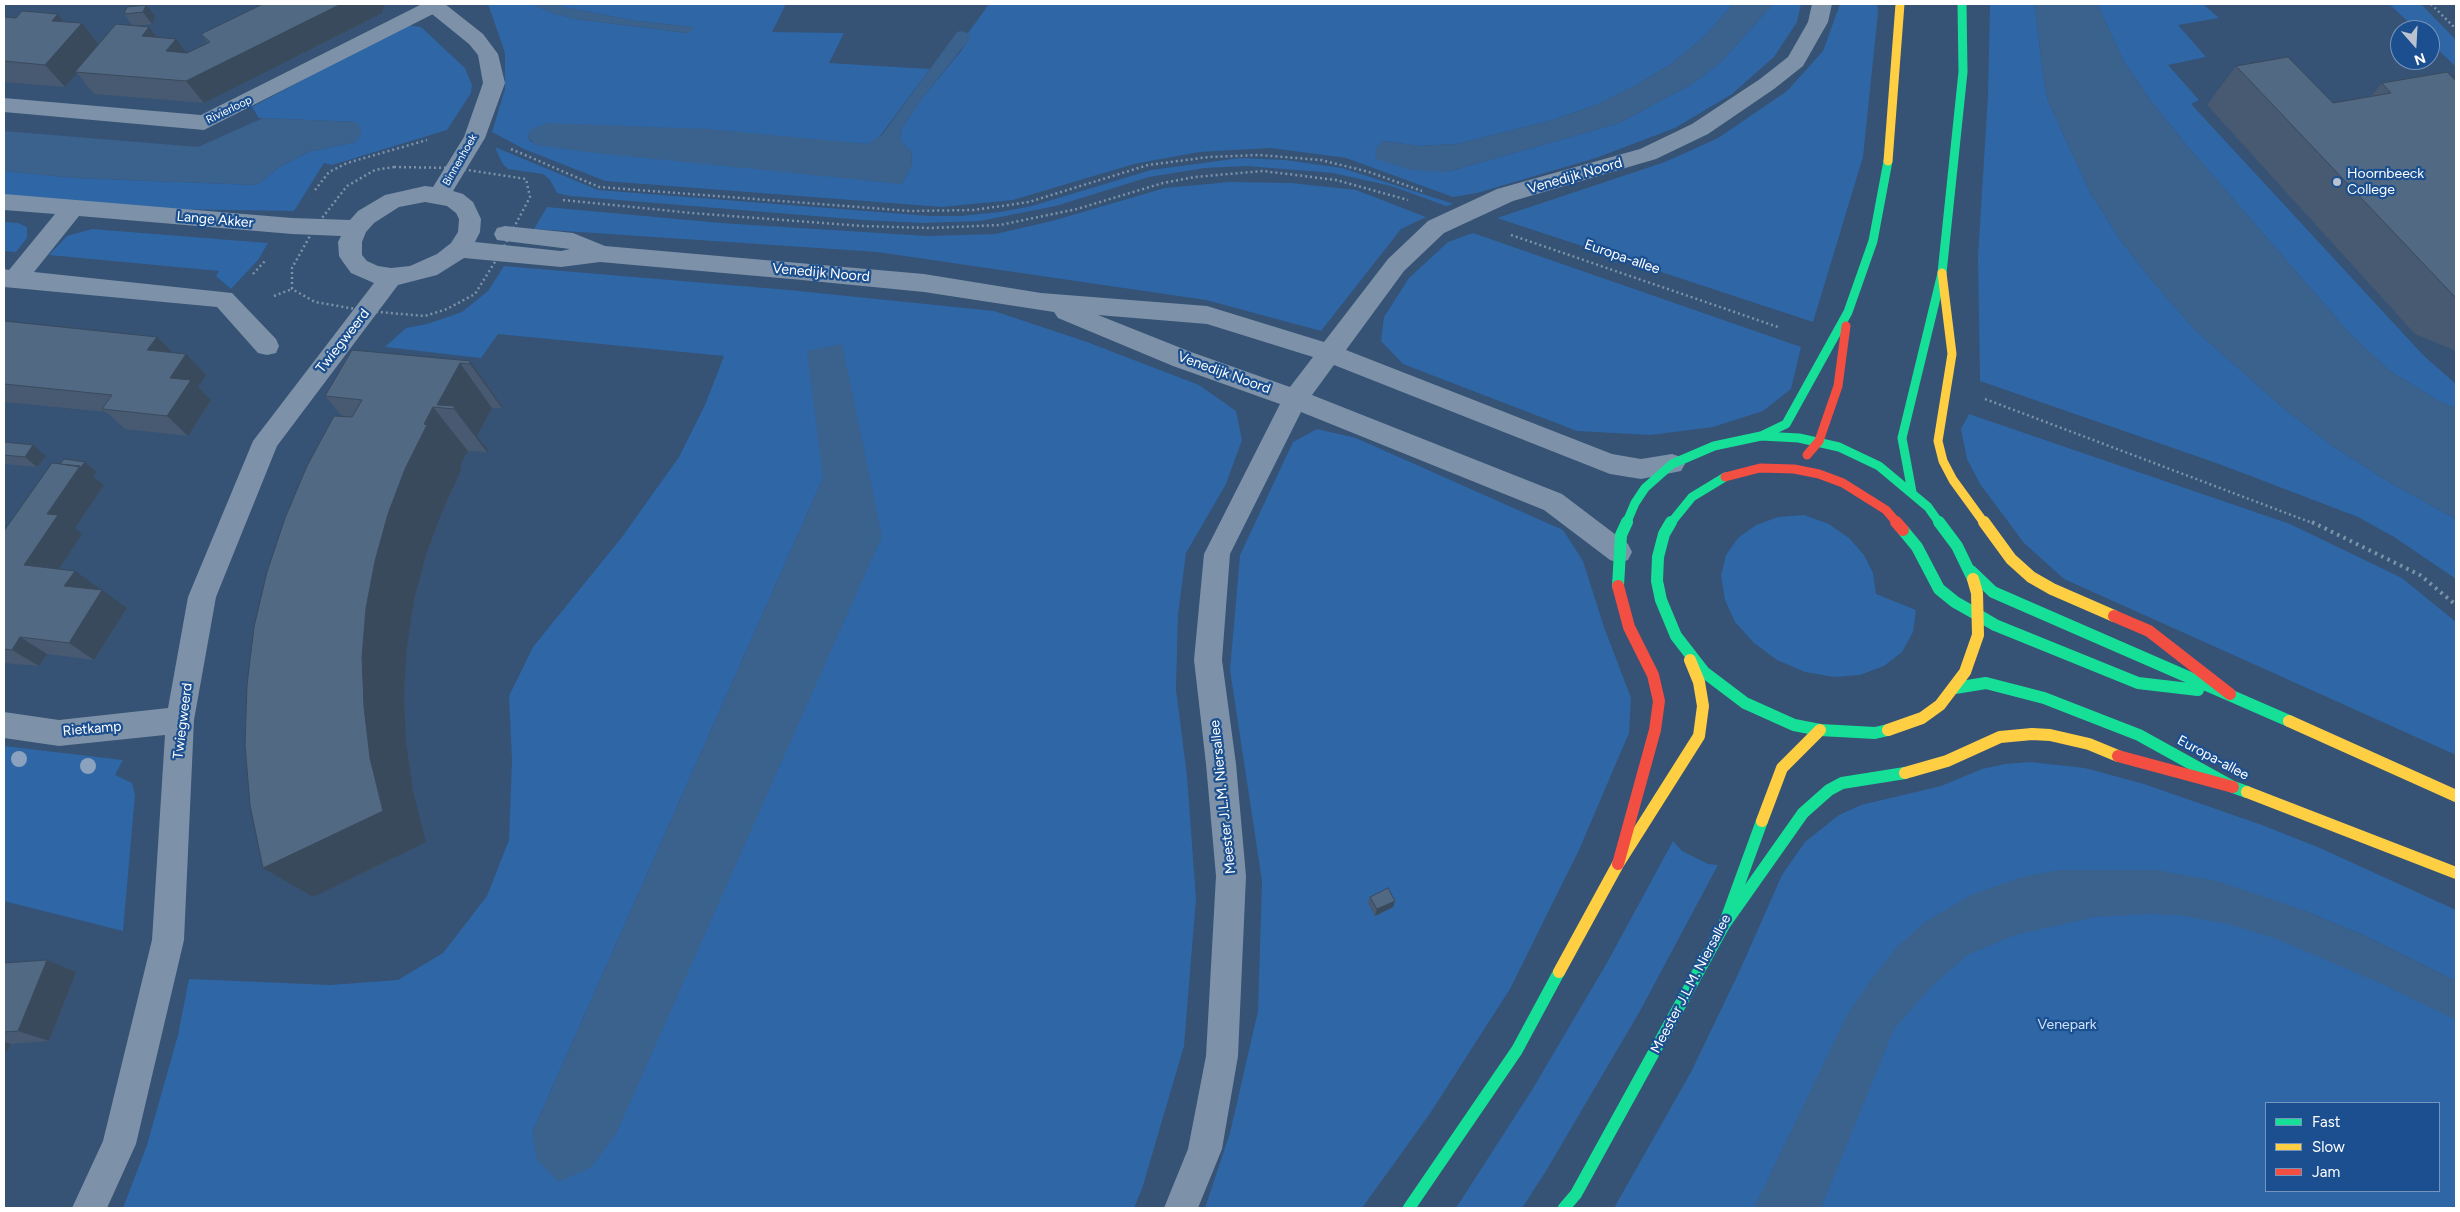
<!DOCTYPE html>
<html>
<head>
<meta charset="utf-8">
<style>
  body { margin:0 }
  #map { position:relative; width:2460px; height:1212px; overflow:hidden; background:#365274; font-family:Figtree,sans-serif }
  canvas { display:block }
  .frame { position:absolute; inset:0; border:5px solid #fff; pointer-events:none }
  .legend { position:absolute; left:2265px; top:1102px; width:175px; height:90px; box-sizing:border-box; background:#1b4f8f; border:1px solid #7695bc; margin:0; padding:6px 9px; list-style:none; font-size:15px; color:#fff }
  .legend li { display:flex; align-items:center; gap:10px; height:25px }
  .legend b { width:25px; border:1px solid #7695bc }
  .north { position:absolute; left:2390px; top:20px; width:50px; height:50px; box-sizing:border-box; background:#1b4f8f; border:1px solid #7695bc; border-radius:50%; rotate:161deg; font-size:14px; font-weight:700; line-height:20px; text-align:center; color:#fff }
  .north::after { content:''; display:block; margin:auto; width:18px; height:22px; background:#b9c2ce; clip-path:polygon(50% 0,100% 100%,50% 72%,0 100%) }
</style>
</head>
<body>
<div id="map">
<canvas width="2460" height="1212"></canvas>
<div class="frame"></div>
<ul class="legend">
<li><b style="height:6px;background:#16e098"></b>Fast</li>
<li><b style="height:6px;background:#ffcf43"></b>Slow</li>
<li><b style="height:6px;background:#f24e42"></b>Jam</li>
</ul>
<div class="north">N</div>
</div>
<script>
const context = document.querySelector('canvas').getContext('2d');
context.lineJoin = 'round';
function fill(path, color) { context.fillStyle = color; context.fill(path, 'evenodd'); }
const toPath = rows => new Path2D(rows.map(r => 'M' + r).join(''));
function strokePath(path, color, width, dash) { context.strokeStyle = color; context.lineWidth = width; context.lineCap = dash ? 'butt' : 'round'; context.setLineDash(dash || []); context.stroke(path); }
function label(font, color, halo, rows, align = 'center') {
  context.font = font + ' Figtree,sans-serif'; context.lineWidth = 4.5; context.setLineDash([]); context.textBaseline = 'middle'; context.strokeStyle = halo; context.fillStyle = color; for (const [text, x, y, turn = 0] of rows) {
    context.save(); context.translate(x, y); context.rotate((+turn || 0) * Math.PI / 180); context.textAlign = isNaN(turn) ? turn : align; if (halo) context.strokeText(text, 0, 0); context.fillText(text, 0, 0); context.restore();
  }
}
fill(toPath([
  [488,4,532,4,552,13,575,19,688,33,692,27,637,21,563,7,561,4,786,4,772,32,844,33,829,63,930,69,877,140,868,144,530,130,528,138,531,142,902,184,912,164,911,151,903,144,900,137,902,128,922,98,961,51,970,37,968,33,989,4,1733,4,1705,36,1671,64,1638,84,1596,105,1553,120,1457,144,1420,146,1383,141,1447,172,1619,123,1692,84,1721,62,1773,4,1801,4,1797,22,1774,57,1732,94,1675,128,1596,158,1477,193,1453,197,1346,158,1271,148,1199,152,1134,164,1013,200,942,207,605,181,524,149,492,132,505,89,505,53],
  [1840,4,1877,4,1878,13,1863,157,1813,322,1497,218,1665,162,1718,138,1787,91,1823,51],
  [1990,4,2035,4,2042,68,2048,101,2090,192,2121,241,2150,278,2195,330,2287,411,2334,447,2394,485,2456,519,2456,579,2394,537,2358,517,2219,464,1980,381,1978,256,1988,95],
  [2097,4,2203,4,2219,18,2178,25,2206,57,2168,65,2199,100,2191,104,2424,356,2456,384,2456,408,2437,400,2390,371,2351,335,2189,148,2151,101,2124,62],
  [2389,4,2421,4,2456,40,2456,67,2430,42,2430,30,2417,30],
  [406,25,421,27,465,68,472,85,471,93,447,130,332,165,324,163,294,211,166,209,4,195,4,171,76,178,257,185,278,168,308,152,356,142,357,122,259,118,252,107],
  [495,147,598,190,930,216,960,216,1000,212,1032,206,1151,170,1240,158,1285,160,1342,168,1454,204,1446,206,1391,186,1333,173,1247,166,1205,168,1149,177,1056,206,980,221,923,223,863,220,570,196,557,193,550,180,543,174,508,169,502,163],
  [1229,182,1291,183,1356,190,1426,217,1401,229,1321,331,1206,300,877,252,534,229,547,207,721,223,928,236,995,234,1052,221,1165,188],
  [4,222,18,223,27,227,27,238,16,252,4,251],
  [92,229,268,243,258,260,231,289,216,276,219,271,49,255,67,236],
  [1473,233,1801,347,1791,389,1763,411,1713,427,1651,435,1577,431,1403,364,1381,341,1384,317,1409,278,1448,242],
  [504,266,789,290,994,311,1087,342,1199,385,1236,411,1242,440,1226,484,1186,553,1178,615,1176,689,1187,776,1196,899,1184,1046,1142,1189,1134,1208,123,1208,147,1145,178,1035,189,979,330,985,398,980,443,953,487,896,509,840,512,760,509,696,533,647,622,537,679,457,705,405,724,356,498,334,481,358,385,347,406,328,427,324,462,312,488,291],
  [823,478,559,1182,532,1133],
  [1969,414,2290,524,2402,578,2456,622,2456,755,2064,579,2024,543,1980,484,1967,459,1961,429],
  [1317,429,1356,438,1563,530,1583,561,1604,627,1631,698,1629,733,1579,850,1510,989,1429,1115,1362,1208,1205,1208,1230,1133,1258,1011,1262,881,1230,670,1240,555,1293,442],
  [1804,515,1829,524,1849,538,1864,555,1873,573,1876,594,1916,610,1913,632,1902,652,1884,666,1860,675,1834,677,1805,672,1777,660,1754,643,1735,622,1725,600,1721,576,1726,555,1738,538,1756,525,1778,517],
  [4,746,123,760,115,775,132,783,135,795,123,931,4,901],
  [2030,762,2085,768,2144,784,2262,825,2320,848,2456,910,2456,981,2365,936,2303,910,2456,1008,2456,1208,1614,1208,1691,1072,1740,970,1782,875,1805,842,1839,815,1861,805,1941,786,1982,769,2005,764],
  [2266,1103,2439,1103,2439,1191,2266,1191],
  [1673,841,1682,851,1708,864,1718,865,1640,1011,1546,1171,1522,1208,1456,1208,1532,1090,1608,961]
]), '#2f66a5');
fill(toPath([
  [532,4,561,4,563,7,637,21,692,27,693,30,688,33,575,19,552,13],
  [1733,4,1773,4,1721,62,1692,84,1619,123,1447,172,1411,170,1376,159,1375,149,1383,141,1420,146,1457,144,1553,120,1596,105,1638,84,1671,64,1705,36],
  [2035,4,2097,4,2124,62,2151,101,2189,148,2351,335,2390,371,2437,400,2456,408,2456,519,2394,485,2334,447,2287,411,2195,330,2150,278,2121,241,2090,192,2048,101,2042,68],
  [961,31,968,33,971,37,922,98,902,128,900,137,903,144,911,151,912,165,902,184,596,153,536,145,528,138,530,130,547,123,707,129,868,144,882,135,957,32],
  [263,118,357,122,362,132,356,142,308,152,278,168,257,185,76,178,4,171,4,131,198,147],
  [842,344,882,536,616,1134,591,1167,559,1182,537,1160,532,1133,823,478,807,351],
  [2059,870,2156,870,2217,881,2303,910,2365,936,2456,981,2456,1020,2382,984,2277,939,2228,924,2184,916,2150,914,2095,917,2015,935,1967,955,1932,986,1894,1029,1821,1208,1754,1208,1847,1015,1870,981,1896,948,1925,922,1971,895,2023,877]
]), '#3b618d');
strokePath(toPath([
  [2431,4,2456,29],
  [511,149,599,187,910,211,974,210,1029,202,1148,165,1209,157,1259,155,1321,160,1369,172,1422,191],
  [394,167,454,168,526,179,530,197,501,252,475,294,447,309,425,316,367,311,315,302,292,289,292,268,315,227,347,186,375,170,394,167],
  [315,190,329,172,347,163,427,140],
  [563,200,691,213,862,226,930,228,1000,225,1077,209,1163,183,1195,177,1263,171,1336,180,1408,200],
  [1511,235,1778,327],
  [253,274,265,261],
  [274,296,292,289],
  [1985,399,2315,524]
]), '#7d92a8', 2.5, [2, 3]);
strokePath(toPath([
  [2312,522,2420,575,2456,605]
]), '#7d92a8', 4, [2.5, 4.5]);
fill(toPath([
  [422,4,443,4,444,6,441,10,204,130,4,112,4,98,201,115,422,4]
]), '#7d92a8');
fill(toPath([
  [425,4,445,4,483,34,498,54,505,83,485,138,453,191,463,194,473,202,481,219,480,232,475,242,561,251,570,249,497,240,494,234,497,228,505,226,573,233,605,246,924,274,1041,293,1207,306,1324,342,1388,259,1428,221,1497,189,1640,149,1692,124,1760,79,1788,57,1808,22,1812,4,1832,4,1828,22,1803,66,1774,89,1708,134,1656,159,1513,201,1444,233,1404,271,1346,350,1612,454,1641,459,1672,454,1681,457,1685,464,1681,471,1641,479,1610,474,1334,365,1312,395,1562,494,1628,544,1632,552,1628,560,1619,563,1610,560,1544,510,1301,412,1230,554,1222,660,1236,764,1246,876,1238,1056,1222,1149,1198,1208,1164,1208,1188,1149,1206,1056,1216,876,1206,764,1194,660,1204,554,1280,404,1173,366,1058,318,1054,312,924,292,802,280,600,262,561,267,464,258,437,275,398,285,277,446,216,597,194,720,184,940,136,1144,107,1208,72,1208,103,1141,152,940,165,735,59,746,4,738,4,712,59,720,168,708,188,597,253,441,374,283,351,273,343,262,339,256,338,242,341,236,292,234,79,216,34,272,232,293,276,339,279,346,276,353,267,355,258,353,217,307,4,287,4,269,9,270,55,214,4,210,4,194,292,218,350,220,358,211,385,195,425,186,433,187,464,137,483,83,478,55,469,44,427,10,425,4],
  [425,202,447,206,456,213,459,219,458,232,451,243,437,254,410,266,391,268,378,266,367,261,362,255,362,242,366,232,374,223,399,207,425,202],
  [1098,315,1207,324,1313,357,1290,387,1191,352,1098,315]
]), '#7d92a8');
strokePath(toPath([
  [1761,436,1786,424,1848,312,1873,241,1888,161],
  [1912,492,1902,438,1942,273,1963,72,1962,4],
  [1626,524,1635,503,1645,488,1672,464,1714,446,1761,436,1799,438,1839,447,1879,466,1928,507,1940,524],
  [1670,524,1692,497,1725,477]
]), '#16e098', 9);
strokePath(toPath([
  [1671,522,1664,534,1658,557,1657,581,1661,600,1676,636,1704,672,1745,703,1794,725,1820,730,1875,733,1888,730],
  [1939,522,1957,546,1973,579],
  [1903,530,1917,547,1939,589,1955,602,1978,615],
  [1971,571,1993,592,2289,721],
  [1618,586,1621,535,1627,522],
  [1978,615,1995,625,2138,683,2198,690],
  [1955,688,1986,683,2044,698,2139,735,2233,787,2247,792],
  [1724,925,1803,813,1829,790,1842,783,1905,773],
  [1409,1208,1517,1050,1559,972],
  [1564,1208,1576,1194,1724,925,1762,821]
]), '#16e098', 12);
strokePath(toPath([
  [1888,161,1900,4],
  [1942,273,1952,354,1938,441,1943,461,1953,480,1985,524]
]), '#ffcf43', 9);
strokePath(toPath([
  [1984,522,2011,559,2031,577,2052,589,2114,616],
  [2289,721,2456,796],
  [1888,730,1922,718,1940,705,1965,672,1978,635,1977,593,1973,579],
  [1905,773,1947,761,2000,737,2032,734,2050,735,2089,744,2118,756],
  [2247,792,2456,873],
  [1762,821,1782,768,1820,730],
  [1559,972,1618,864,1699,736,1703,706,1699,682,1690,660]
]), '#ffcf43', 12);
strokePath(toPath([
  [1807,455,1819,441,1838,386,1846,326],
  [1725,477,1760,468,1794,469,1819,474,1843,483,1886,510,1898,524]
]), '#f24e42', 9);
strokePath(toPath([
  [1896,522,1903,530],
  [1618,586,1629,627,1653,675,1659,701,1655,730,1618,864],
  [2114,616,2149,631,2230,694],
  [2118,756,2233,787]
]), '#f24e42', 12);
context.fillStyle = '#8aa2be';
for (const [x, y] of [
  [19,759],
  [88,766]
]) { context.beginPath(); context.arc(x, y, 8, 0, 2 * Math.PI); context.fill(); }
fill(toPath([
  [127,7,155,16,152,24,133,26,124,14],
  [382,13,204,103,94,94,77,73,65,87,4,82,4,17,16,18,58,14,64,22,82,23,99,44,149,27,158,38,176,39,186,53,187,53,208,43,201,34],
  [2236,66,2333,103,2371,96,2382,83,2456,81,2456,351,2415,334,2207,105],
  [4,321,173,353,206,375,198,387,211,400,188,436,125,429,106,412,4,402],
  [352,350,470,361,502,406,502,408,492,408,477,436,488,450,487,452,468,451,460,466,462,468,442,512,426,555,414,600,407,647,404,694,406,742,413,791,426,842,313,897,263,868,342,416,325,396],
  [4,442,46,456,37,467,4,464],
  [85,462,97,472,93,477,104,485,75,528,82,534,59,569,100,589,99,590,127,608,94,660,47,654,39,666,4,663,4,531,60,464],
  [1370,897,1393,907,1375,916,1368,903],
  [47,960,76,972,49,1041,11,1044,4,1055,4,963]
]), '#475a72');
fill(toPath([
  [341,4,384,4,382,13,204,103,186,81],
  [146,5,155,16,152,24,143,12],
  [58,14,73,33,82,23,100,46,75,72,77,73,65,87,45,65,52,21],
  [149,27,167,50,142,36],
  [176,39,193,62,166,51],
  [157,337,177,357,147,350],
  [186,354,206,375,198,387,211,400,188,436,167,416,170,378],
  [470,361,502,406,502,408,470,364],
  [460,363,492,408,477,436,488,450,487,452,454,409,437,405],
  [433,407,468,451,460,466,462,468,442,512,426,555,414,600,407,647,404,694,406,742,413,791,426,842,313,897,263,868,370,758,364,707,362,657,366,608,375,561,388,514,405,469,424,424],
  [33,445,46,456,37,467,25,457],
  [85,462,97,472,93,477,104,485,75,528,82,534,50,583,24,565,47,514,80,466],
  [75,571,100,589,89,604,64,586],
  [102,590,127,608,94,660,69,643],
  [20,637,47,654,39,666,12,650],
  [1395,901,1393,907,1375,916,1377,909],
  [47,960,76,972,49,1041,18,1031],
  [4,1042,11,1044,4,1055]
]), '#394a5c');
const building = toPath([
  [263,4,341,4,186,81,75,72,116,24,149,27,142,36,176,39,166,51,187,53,210,42,201,34,263,4],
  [146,5,143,12,124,14,127,7,146,5],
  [22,11,58,14,52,21,82,23,45,65,4,61,4,17,16,18,22,11],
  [2288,57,2333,103,2391,93,2382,83,2447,72,2456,81,2456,298,2236,66,2288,57],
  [4,321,157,337,147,350,186,354,170,378,191,380,167,416,102,409,112,395,4,384,4,321],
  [352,350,470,361,470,364,460,363,437,405,454,406,454,409,433,407,424,424,427,425,405,469,388,514,375,561,366,608,362,657,364,707,370,758,383,811,263,868,250,805,245,745,247,685,254,627,267,572,285,518,307,466,334,416,352,417,362,400,325,396,352,350],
  [4,442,33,445,25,457,4,455,4,442],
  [64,459,85,462,81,467,60,464,64,459],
  [52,463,80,466,47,514,58,515,24,565,75,571,64,586,102,590,69,643,20,637,12,650,4,649,4,531,52,463],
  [1388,888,1395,901,1377,909,1370,897,1388,888],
  [47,960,18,1031,4,1032,4,963,47,960]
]);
fill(building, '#526984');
strokePath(building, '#394a5c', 1);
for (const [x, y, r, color] of [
  [2337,182,5,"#b9c2ce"]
]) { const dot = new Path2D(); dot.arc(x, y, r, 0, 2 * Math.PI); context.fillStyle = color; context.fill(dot); strokePath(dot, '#1b4f8f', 2); }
label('11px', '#fff', '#1b4f8f', [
  ["Rivierloop",229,110,-26],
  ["Binnenhoek",460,160,-60]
]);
label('14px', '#fff', '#1b4f8f', [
  ["Hoornbeeck",2347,174],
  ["College",2347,190]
], 'left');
label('14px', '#fff', '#1b4f8f', [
  ["Venedijk Noord",1575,176,-16],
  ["Lange Akker",215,220,5],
  ["Europa-allee",1622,257,19],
  ["Venedijk Noord",821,273,5],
  ["Twiegweerd",343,341,-52],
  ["Venedijk Noord",1224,373,20],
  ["Twiegweerd",183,721,-83],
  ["Rietkamp",92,729,-5],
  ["Europa-allee",2213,758,28],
  ["Meester J.L.M. Niersallee",1223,797,-96],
  ["Meester J.L.M. Niersallee",1691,984,-62]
]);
label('14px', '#cfe3fa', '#1b4f8f', [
  ["Venepark",2067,1025]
]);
</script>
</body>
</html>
